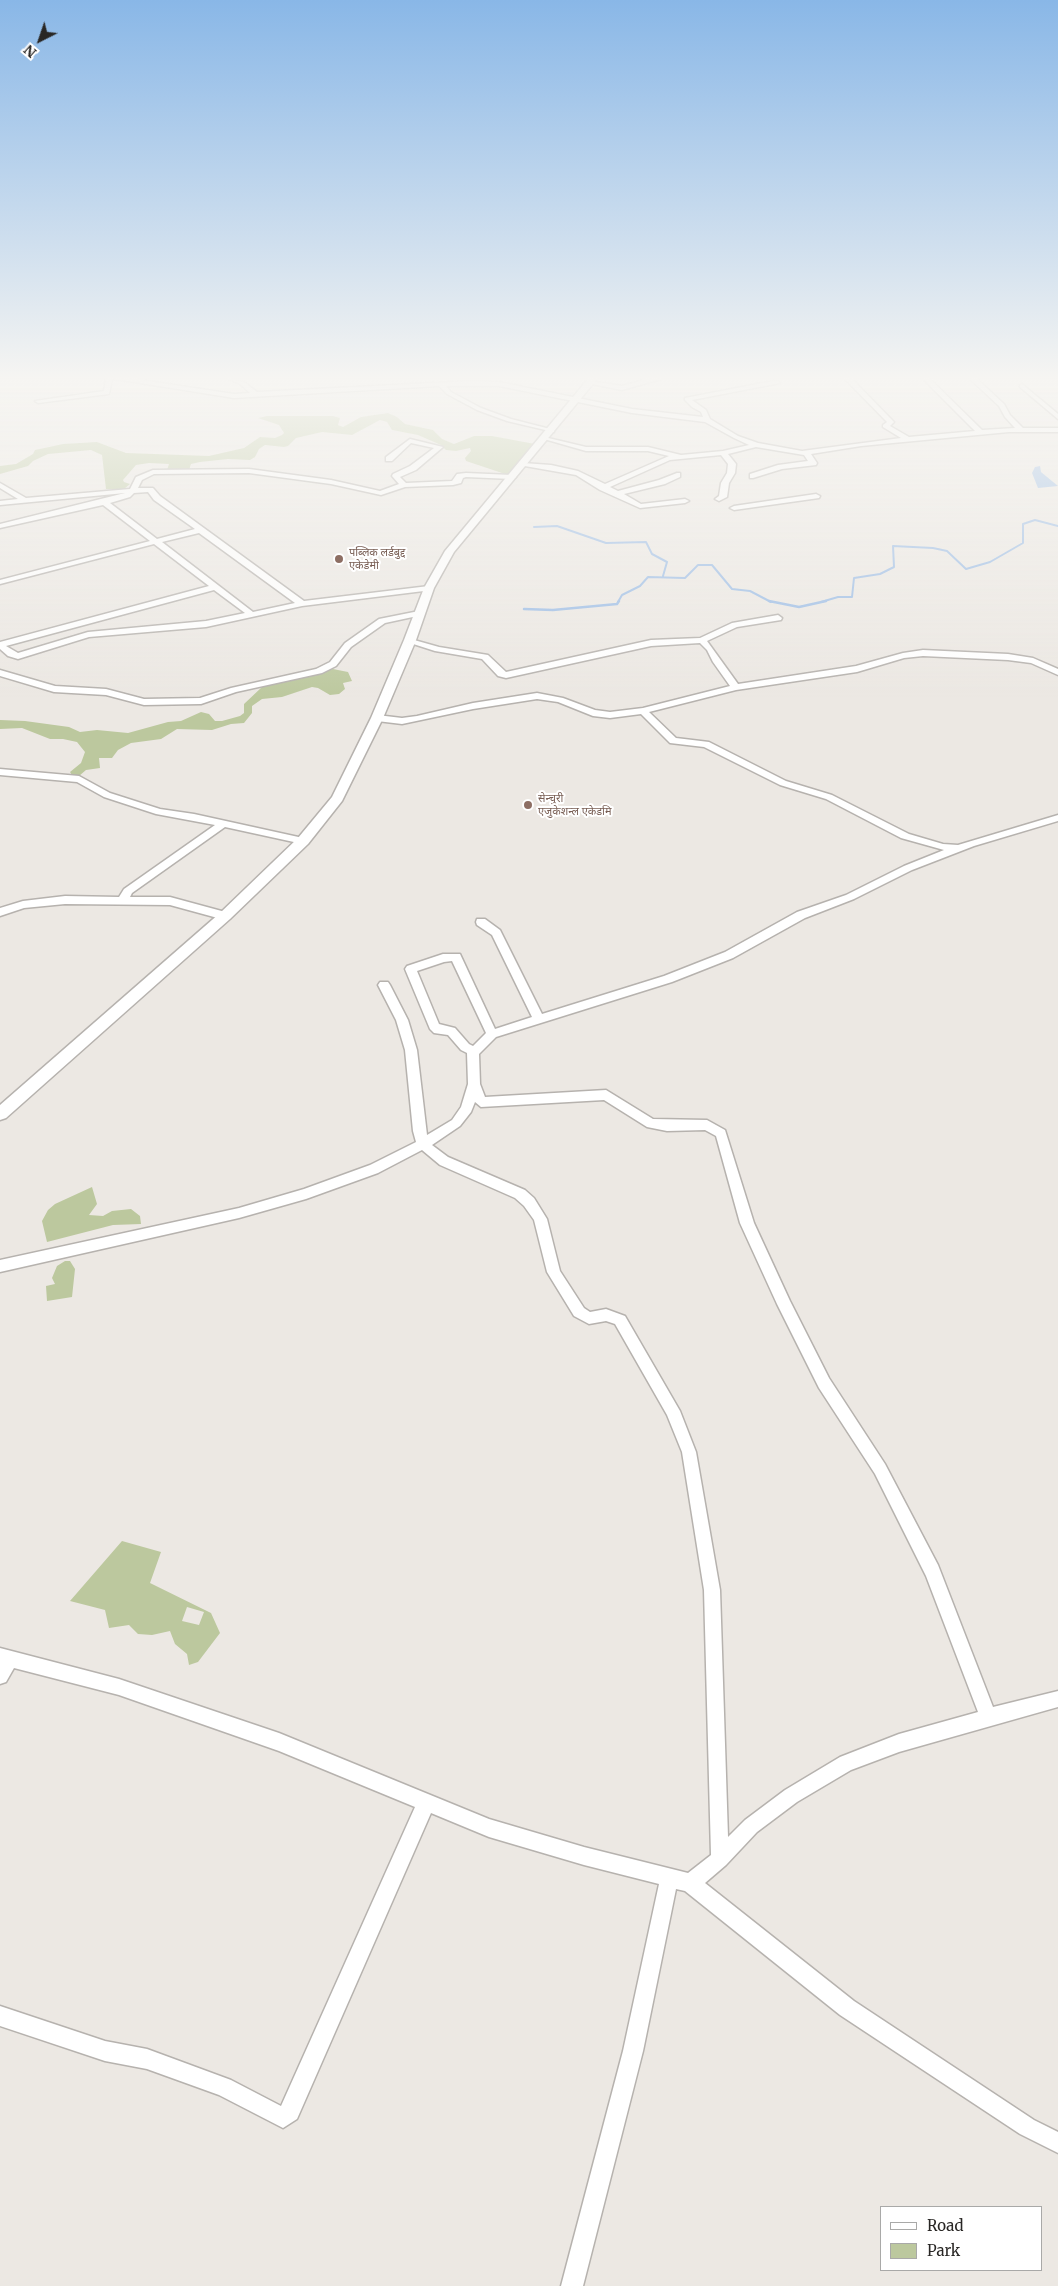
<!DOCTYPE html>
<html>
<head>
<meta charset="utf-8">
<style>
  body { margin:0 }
  #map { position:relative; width:1058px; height:2286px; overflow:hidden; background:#ece8e3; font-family:Merriweather,serif }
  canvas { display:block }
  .legend { position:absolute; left:880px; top:2206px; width:162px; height:65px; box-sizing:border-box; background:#fff; border:1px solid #a9a9a8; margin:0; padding:6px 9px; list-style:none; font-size:15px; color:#292725 }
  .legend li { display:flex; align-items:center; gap:10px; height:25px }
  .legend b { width:25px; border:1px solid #a9a9a8 }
  .north { position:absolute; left:15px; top:15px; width:50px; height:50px; -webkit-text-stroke:4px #fff; paint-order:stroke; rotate:221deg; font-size:14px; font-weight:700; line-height:20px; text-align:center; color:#292725 }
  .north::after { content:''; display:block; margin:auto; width:18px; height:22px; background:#292725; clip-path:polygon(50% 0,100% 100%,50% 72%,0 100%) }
</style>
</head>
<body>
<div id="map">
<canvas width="1058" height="2286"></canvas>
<ul class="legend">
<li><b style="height:6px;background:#fff"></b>Road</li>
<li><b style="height:14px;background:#bcc89e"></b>Park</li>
</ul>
<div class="north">N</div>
</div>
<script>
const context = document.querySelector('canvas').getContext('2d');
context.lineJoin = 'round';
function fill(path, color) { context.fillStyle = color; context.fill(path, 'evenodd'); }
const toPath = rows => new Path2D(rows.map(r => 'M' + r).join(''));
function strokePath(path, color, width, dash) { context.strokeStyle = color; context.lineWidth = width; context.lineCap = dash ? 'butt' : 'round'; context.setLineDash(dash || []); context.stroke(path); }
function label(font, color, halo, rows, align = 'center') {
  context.font = font + ' Merriweather,"Noto Sans Devanagari",serif'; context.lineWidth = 4; context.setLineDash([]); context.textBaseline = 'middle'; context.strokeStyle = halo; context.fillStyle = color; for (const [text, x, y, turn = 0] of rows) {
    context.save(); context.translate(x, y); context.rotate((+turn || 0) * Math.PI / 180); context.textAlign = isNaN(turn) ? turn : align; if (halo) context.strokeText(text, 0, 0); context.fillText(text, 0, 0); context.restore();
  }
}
fill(toPath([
  [388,413,397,417,405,424,433,430,442,439,454,444,474,436,492,436,535,444,508,475,466,461,465,458,471,451,470,448,456,451,446,450,441,445,418,435,392,430,387,422,380,420,352,435,322,432,296,438,288,446,284,447,265,445,259,449,255,457,250,460,228,459,200,462,191,464,189,470,167,470,169,464,149,463,136,465,123,480,124,482,130,484,124,489,106,489,102,455,91,450,48,454,33,461,28,466,0,474,0,466,16,464,33,454,35,450,63,444,97,442,126,453,209,456,244,448,260,437,275,438,282,435,284,433,279,425,258,418,267,416,333,416,340,418,338,425,343,427,361,417],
  [333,669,348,672,352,681,343,683,345,689,339,694,330,695,318,688,312,687,282,697,262,699,252,706,252,713,244,723,231,724,212,730,177,729,161,739,131,743,118,750,112,758,99,758,100,768,86,770,79,776,72,775,70,772,81,763,85,752,77,742,63,739,50,739,22,728,0,729,0,720,25,721,69,727,80,732,97,730,128,733,168,722,181,721,201,712,209,714,215,721,222,721,240,716,244,713,244,704,262,687],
  [92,1187,97,1204,89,1215,103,1216,112,1211,131,1209,140,1216,141,1224,113,1225,47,1242,42,1221,48,1210,55,1204],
  [65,1261,70,1261,75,1269,72,1297,47,1301,46,1286,55,1284,52,1278,57,1266],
  [122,1541,161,1552,150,1583,211,1613,220,1633,198,1662,189,1665,187,1654,175,1644,170,1631,152,1635,138,1634,129,1625,109,1628,105,1610,70,1601],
  [187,1607,204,1612,199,1625,182,1621]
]), '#bcc89e');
fill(toPath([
  [1040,466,1041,472,1058,486,1038,488,1032,473,1035,467]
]), '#9bbce5');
strokePath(toPath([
  [534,527,557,526,606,543,646,542,652,554,667,562,663,576],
  [618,602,622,595,640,586,648,577,685,578,698,565,712,565,732,589,750,591,771,602],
  [821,602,838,597,852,597,854,578,880,574,894,567,893,546,933,548,947,551,966,569,990,562,1023,543,1023,524,1035,520,1058,526]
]), '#9bbce5', 2);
strokePath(toPath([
  [769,601,799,607,826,601],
  [524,609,553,610,617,604,619,601]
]), '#9bbce5', 2.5);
const minor = toPath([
  [106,379,112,379,109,394,38,403,35,401,104,391,106,379],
  [115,379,134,379,234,394,250,393,240,384,229,379,244,382,257,392,472,381,499,382,632,409,703,417,701,412,692,407,685,400,685,398,778,380,780,383,692,400,706,410,710,419,738,436,758,443,802,451,901,438,883,427,883,425,887,422,845,379,852,379,893,421,894,422,890,426,909,437,975,431,923,379,930,379,982,430,1015,428,1005,417,999,406,970,379,977,379,1004,404,1010,415,1023,428,1058,428,1058,432,1009,432,861,446,811,454,817,463,816,465,782,469,753,478,750,478,750,474,778,465,808,461,804,455,756,447,728,454,736,464,735,473,729,483,727,497,719,501,715,499,719,496,721,483,727,473,728,464,721,455,670,460,610,487,618,491,659,480,677,473,680,473,680,477,665,484,624,494,641,504,685,499,689,501,685,503,640,508,600,490,576,475,519,465,523,463,551,465,578,471,605,484,669,456,648,451,586,451,544,439,544,437,586,447,648,447,681,455,723,451,749,445,734,438,705,422,632,413,499,386,446,386,451,392,481,408,511,419,554,430,554,432,507,421,477,410,447,394,439,386,234,398,115,379],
  [648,379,661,379,622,390,587,383,590,381,622,386,648,379],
  [1022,384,1058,414,1058,419,1020,387,1020,385,1022,384],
  [410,439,443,447,416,470,400,477,406,483,452,481,457,474,466,473,512,475,516,477,512,479,466,477,463,478,461,483,453,485,405,487,381,495,331,484,249,473,154,474,142,480,138,488,153,488,160,496,304,601,429,586,433,588,432,590,302,606,206,627,89,637,18,659,8,656,0,649,0,642,209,586,154,544,0,584,0,580,150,541,103,505,0,528,0,524,125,493,0,505,0,501,18,499,0,488,0,483,26,498,130,489,136,477,153,470,249,469,331,480,380,491,399,484,392,476,393,474,410,466,434,448,411,443,392,461,386,461,386,457,410,439],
  [148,492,154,500,195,529,157,539,110,503,130,497,134,493,148,492],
  [199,533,295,603,253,612,162,542,199,533],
  [214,590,245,613,206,621,88,632,18,653,6,646,214,590],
  [816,494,820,496,819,498,734,510,730,508,734,506,816,494],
  [419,611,423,613,422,615,385,623,351,647,336,666,322,673,236,692,201,704,144,705,106,695,54,692,0,676,0,670,55,686,106,689,144,699,200,698,231,688,316,669,330,662,345,643,379,619,419,611],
  [778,615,782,618,781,620,737,627,707,641,738,684,856,666,903,653,923,650,1008,654,1033,658,1058,669,1058,675,1031,663,1008,660,923,656,904,658,857,672,736,690,649,712,676,738,709,742,786,781,832,795,909,834,943,844,958,845,1058,815,1058,821,974,846,912,870,854,899,805,918,733,958,672,982,496,1037,479,1054,480,1084,485,1097,606,1090,653,1119,707,1120,725,1130,754,1223,790,1301,829,1378,885,1464,938,1565,993,1707,1058,1691,1058,1707,899,1752,851,1770,797,1802,757,1832,726,1865,705,1883,854,2001,1034,2120,1058,2132,1058,2153,1020,2134,840,2015,685,1891,676,1889,643,2051,583,2286,561,2286,623,2051,659,1884,584,1865,489,1837,431,1813,297,2119,283,2128,219,2095,147,2069,105,2061,0,2026,0,2006,105,2041,147,2049,231,2080,281,2106,415,1807,279,1751,119,1695,14,1668,6,1682,0,1684,0,1648,119,1679,279,1733,489,1819,584,1847,688,1873,711,1855,704,1590,682,1452,667,1415,615,1324,606,1321,589,1324,574,1316,547,1272,534,1220,524,1206,515,1198,440,1165,422,1150,378,1173,306,1199,239,1218,0,1272,0,1260,239,1208,304,1189,370,1165,416,1142,413,1131,405,1050,396,1020,378,985,380,982,388,982,390,985,408,1020,417,1050,427,1135,452,1120,461,1107,468,1084,467,1053,461,1050,448,1035,434,1033,430,1029,405,969,407,966,443,954,460,954,495,1029,532,1017,492,935,477,925,476,922,477,919,485,919,500,930,542,1014,664,976,725,952,797,912,846,895,904,866,944,850,901,838,826,799,780,785,704,747,670,743,641,714,610,718,593,716,558,702,537,699,473,709,402,724,377,721,372,718,377,715,402,718,417,716,473,703,537,693,563,698,595,710,610,712,643,708,730,686,713,662,707,650,700,643,651,646,506,678,498,676,482,659,435,651,407,642,407,638,439,647,488,655,506,672,651,640,700,638,732,623,778,615],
  [452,961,486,1033,473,1046,469,1044,455,1028,439,1024,417,971,444,962,452,961],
  [604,1100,647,1127,667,1131,705,1130,716,1136,740,1223,777,1304,819,1388,875,1474,926,1576,978,1712,899,1734,840,1757,785,1790,745,1820,728,1837,720,1590,696,1452,680,1411,625,1316,606,1309,590,1312,584,1308,560,1271,547,1219,534,1198,525,1190,448,1157,432,1145,460,1126,471,1112,475,1102,481,1107,604,1100],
  [0,769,79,776,110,793,160,809,194,814,303,838,308,841,303,844,225,827,132,893,130,897,170,897,229,913,230,916,225,920,170,905,65,904,24,908,0,916,0,908,23,901,65,896,119,897,124,889,215,825,156,814,104,797,77,782,0,775,0,769]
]);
const major = toPath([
  [588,379,597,379,454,552,434,588,416,640,383,718,342,801,308,844,230,919,6,1118,0,1120,0,1105,220,913,298,838,332,797,371,718,404,640,424,588,445,551,588,379]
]);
strokePath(minor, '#b6b2ae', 3);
strokePath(major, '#b6b2ae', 3);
fill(minor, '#fff');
fill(major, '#fff');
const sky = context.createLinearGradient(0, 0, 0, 700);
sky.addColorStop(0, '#89b7e7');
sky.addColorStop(0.54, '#f6f5f2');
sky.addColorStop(1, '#f6f5f200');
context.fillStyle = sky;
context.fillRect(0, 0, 1058, 700);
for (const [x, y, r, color] of [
  [339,559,5,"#8d6e63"],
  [528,805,5,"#8d6e63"]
]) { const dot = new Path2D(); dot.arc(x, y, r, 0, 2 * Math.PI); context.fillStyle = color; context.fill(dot); strokePath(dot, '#fff', 2); }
label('11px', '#785e54', '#fff', [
  ["पब्लिक लर्डबुद्द",349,553],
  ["एकेडेमी",349,566],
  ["सेन्चुरी",538,799],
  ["एजुकेशन्ल एकेडमि",538,812]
], 'left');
</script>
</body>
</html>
